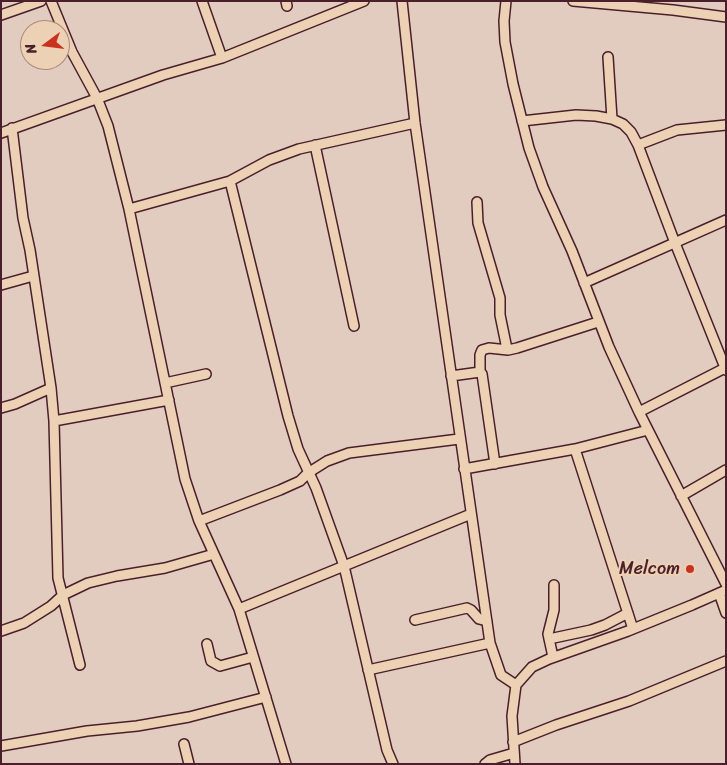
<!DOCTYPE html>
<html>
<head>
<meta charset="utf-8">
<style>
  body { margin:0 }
  #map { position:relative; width:727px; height:765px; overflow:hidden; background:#e1ccbf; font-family:Sriracha,sans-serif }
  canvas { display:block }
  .frame { position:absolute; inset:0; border:2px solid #4a1f2b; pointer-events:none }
  .north { position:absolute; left:20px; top:20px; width:50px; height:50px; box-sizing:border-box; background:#edd1b4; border:1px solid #ac8a7d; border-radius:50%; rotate:255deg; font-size:14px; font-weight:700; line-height:20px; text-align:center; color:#4a1f2b }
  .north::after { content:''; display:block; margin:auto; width:18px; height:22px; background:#c8321e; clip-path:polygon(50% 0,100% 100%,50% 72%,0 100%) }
</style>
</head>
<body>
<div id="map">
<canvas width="727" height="765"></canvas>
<div class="frame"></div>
<div class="north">N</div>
</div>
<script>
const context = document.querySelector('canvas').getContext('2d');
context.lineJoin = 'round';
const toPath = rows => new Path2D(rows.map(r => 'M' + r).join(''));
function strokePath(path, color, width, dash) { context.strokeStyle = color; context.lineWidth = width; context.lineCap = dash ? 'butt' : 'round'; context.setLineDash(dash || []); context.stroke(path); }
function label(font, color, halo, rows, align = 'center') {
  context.font = font + ' Sriracha,sans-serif'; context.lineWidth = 4; context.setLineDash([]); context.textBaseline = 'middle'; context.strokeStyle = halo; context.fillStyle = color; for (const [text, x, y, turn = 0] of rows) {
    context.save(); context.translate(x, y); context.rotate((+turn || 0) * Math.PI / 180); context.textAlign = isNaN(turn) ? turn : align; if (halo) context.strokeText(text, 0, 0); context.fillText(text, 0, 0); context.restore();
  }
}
const minor = toPath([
  [51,1,72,52,97,98,108,126,129,209,185,479,199,521,239,609,286,764],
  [202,1,222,58],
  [286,1,287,6],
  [402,1,415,123,490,643,501,675,516,685],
  [506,1,504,21,505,42,513,84,529,148,543,187,572,251,609,347,639,412,726,584],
  [573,1,673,10,726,17],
  [1,15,41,1],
  [608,57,612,119],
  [522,121,576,115,596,116,612,119,623,124,631,132,638,145,675,243,726,370],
  [12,128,23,218,30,250,51,388,54,421,58,578,80,665],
  [1,133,163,75,222,58,364,1],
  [315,145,354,326],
  [638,145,677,130,726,125],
  [230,181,288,416,298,449,316,488,344,566,387,750,393,764],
  [477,202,478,223,500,298,500,315,507,349],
  [129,209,230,181,269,160,299,149,415,123],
  [584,283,726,220],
  [1,285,33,276],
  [480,372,480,355,482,350,489,348,508,350,517,348,598,322],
  [451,376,480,372,482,374,495,464],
  [165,383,206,374],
  [1,408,15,404,51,388],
  [639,412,725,368],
  [54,421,169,400],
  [575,449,633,629],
  [464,469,575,449,648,430],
  [681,496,726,470],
  [199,521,280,490,300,481,308,473,327,461,349,453,459,439],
  [719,593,726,613],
  [239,609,471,514],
  [415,620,467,608,471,610,479,619,487,621],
  [1,631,24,623,51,606,63,595,88,583,117,576,165,568,214,554],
  [549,639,591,630,605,625,628,613],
  [207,644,211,661,220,666,253,657],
  [553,657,548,634,554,610,554,585],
  [368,670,490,643],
  [513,742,556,725,629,701,726,661],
  [184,744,189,764],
  [1,746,87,731,137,726,189,717,266,697],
  [485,764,490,760,514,753],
  [515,764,512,716,516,685,532,667,549,659,628,631,692,605,726,590]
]);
strokePath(minor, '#4a1f2b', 12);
strokePath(minor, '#edd1b4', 9);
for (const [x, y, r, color] of [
  [690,569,5,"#c8321e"]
]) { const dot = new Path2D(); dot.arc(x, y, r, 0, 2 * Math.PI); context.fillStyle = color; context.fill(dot); strokePath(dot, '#edd1b4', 2); }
label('18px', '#4a1f2b', '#edd1b4', [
  ["Melcom",680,569]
], 'right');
</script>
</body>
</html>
